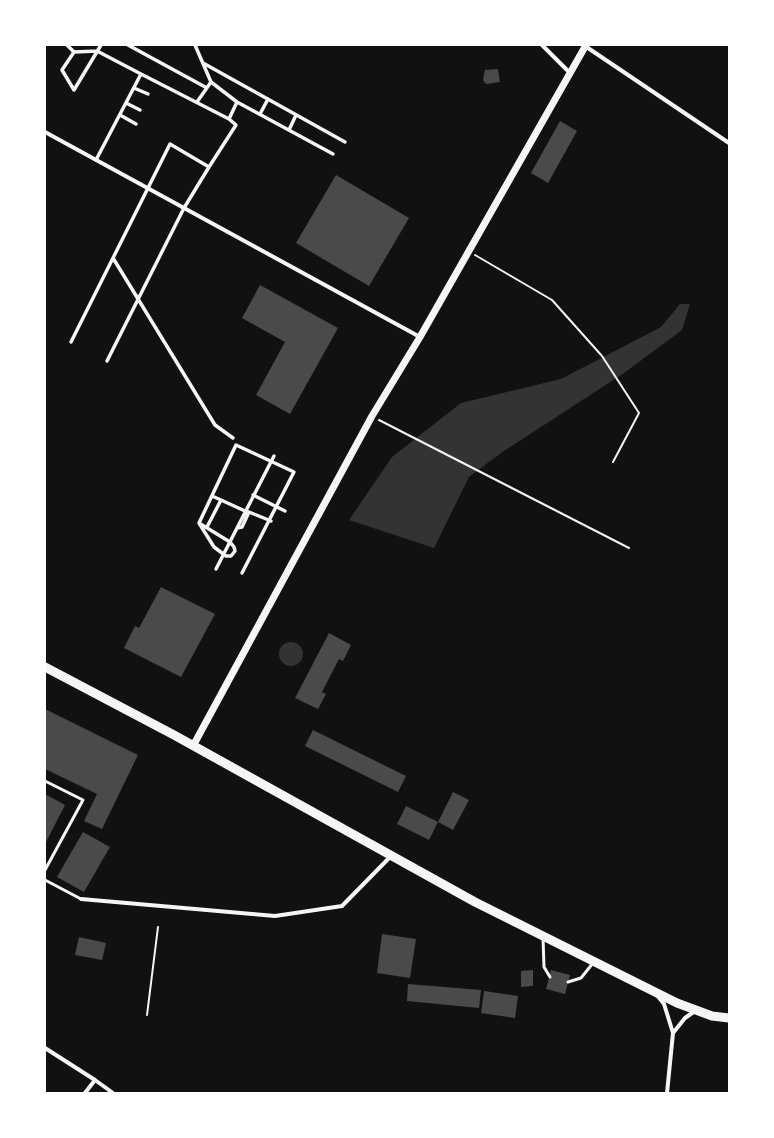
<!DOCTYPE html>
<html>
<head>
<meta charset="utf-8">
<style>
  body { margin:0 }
  #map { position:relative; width:774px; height:1138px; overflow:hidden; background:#111; font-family:"Sofia Sans Condensed",sans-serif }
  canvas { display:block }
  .frame { position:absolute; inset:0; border:46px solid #fff; pointer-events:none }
</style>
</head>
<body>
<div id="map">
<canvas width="774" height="1138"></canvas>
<div class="frame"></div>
</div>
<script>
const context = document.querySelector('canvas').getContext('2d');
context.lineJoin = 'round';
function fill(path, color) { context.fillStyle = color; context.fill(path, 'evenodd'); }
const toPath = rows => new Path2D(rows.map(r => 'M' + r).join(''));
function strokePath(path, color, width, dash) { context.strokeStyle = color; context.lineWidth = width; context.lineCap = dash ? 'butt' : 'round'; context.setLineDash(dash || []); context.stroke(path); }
fill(toPath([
  [680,304,690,304,682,330,624,373,501,453,469,477,434,548,349,520,392,457,461,403,561,379,661,327],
  '279 654a12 12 0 1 1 24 0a12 12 0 1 1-24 0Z'
]), '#333');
fill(toPath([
  [498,69,500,82,486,84,483,80,485,70],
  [560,121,577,131,548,183,531,173],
  [336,175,409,218,369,286,296,243],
  [260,285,338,328,290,414,256,395,285,342,242,318],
  [161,587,215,614,181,677,124,648,135,626,139,628],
  [329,633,351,645,343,661,339,659,322,692,326,694,318,709,295,698],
  [45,709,138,755,102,829,84,821,97,794,45,769],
  [313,730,406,776,398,792,305,746],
  [453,792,469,800,453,830,438,822,429,840,397,824,406,806,438,822],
  [45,794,65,805,45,844],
  [83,832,110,847,84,892,57,877],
  [382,934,416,939,410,978,377,973],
  [79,937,106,943,102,960,75,955],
  [533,970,533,986,521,987,521,971],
  [551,970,570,975,565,994,546,989],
  [408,984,481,990,479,1008,407,1001],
  [484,991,518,996,515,1018,481,1013]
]), '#4a4a4a');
strokePath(toPath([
  [475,255,552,300,602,356,639,413,613,462],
  [379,420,629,548],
  [147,1015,158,927]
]), '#f5f5f5', 2);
strokePath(toPath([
  [45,781,83,800,45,870],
  [45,880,81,899],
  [543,938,544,967,550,977],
  [568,982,581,978,593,963]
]), '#f5f5f5', 3);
strokePath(toPath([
  [67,45,74,52,62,70,74,90,101,45],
  [128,45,207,88],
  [195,45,211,82,237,102],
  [74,52,97,51,141,74],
  [203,63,345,142],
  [134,88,148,94],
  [197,102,211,82],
  [126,103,140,110],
  [260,114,268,99],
  [120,115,136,124],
  [289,130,296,115],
  [96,160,141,74,229,119],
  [113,258,215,425,233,438],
  [71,342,170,144,209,167,236,125,229,119,237,102,333,154],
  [107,361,184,208,209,167],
  [253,495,285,511],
  [221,500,245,511],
  [199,523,230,542,234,547,235,551,231,556,226,556,214,547,199,523,236,445,294,472,242,573],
  [207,527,221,500,212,496],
  [237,528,242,527,249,512,271,521],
  [216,569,274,456]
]), '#f5f5f5', 3.5);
strokePath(toPath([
  [542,45,570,73],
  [585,46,729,143],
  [45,132,420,337],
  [81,899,275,916,342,906,391,856],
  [657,995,664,1004,673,1033,667,1093],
  [673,1033,685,1018,695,1011],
  [45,1048,95,1080],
  [85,1093,95,1080,113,1093]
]), '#f5f5f5', 4);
strokePath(toPath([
  [193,746,372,416,420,337,586,45]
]), '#f5f5f5', 7);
strokePath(toPath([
  [45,667,174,735,475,902,677,1003,712,1016,729,1018]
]), '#f5f5f5', 9);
</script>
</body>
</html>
